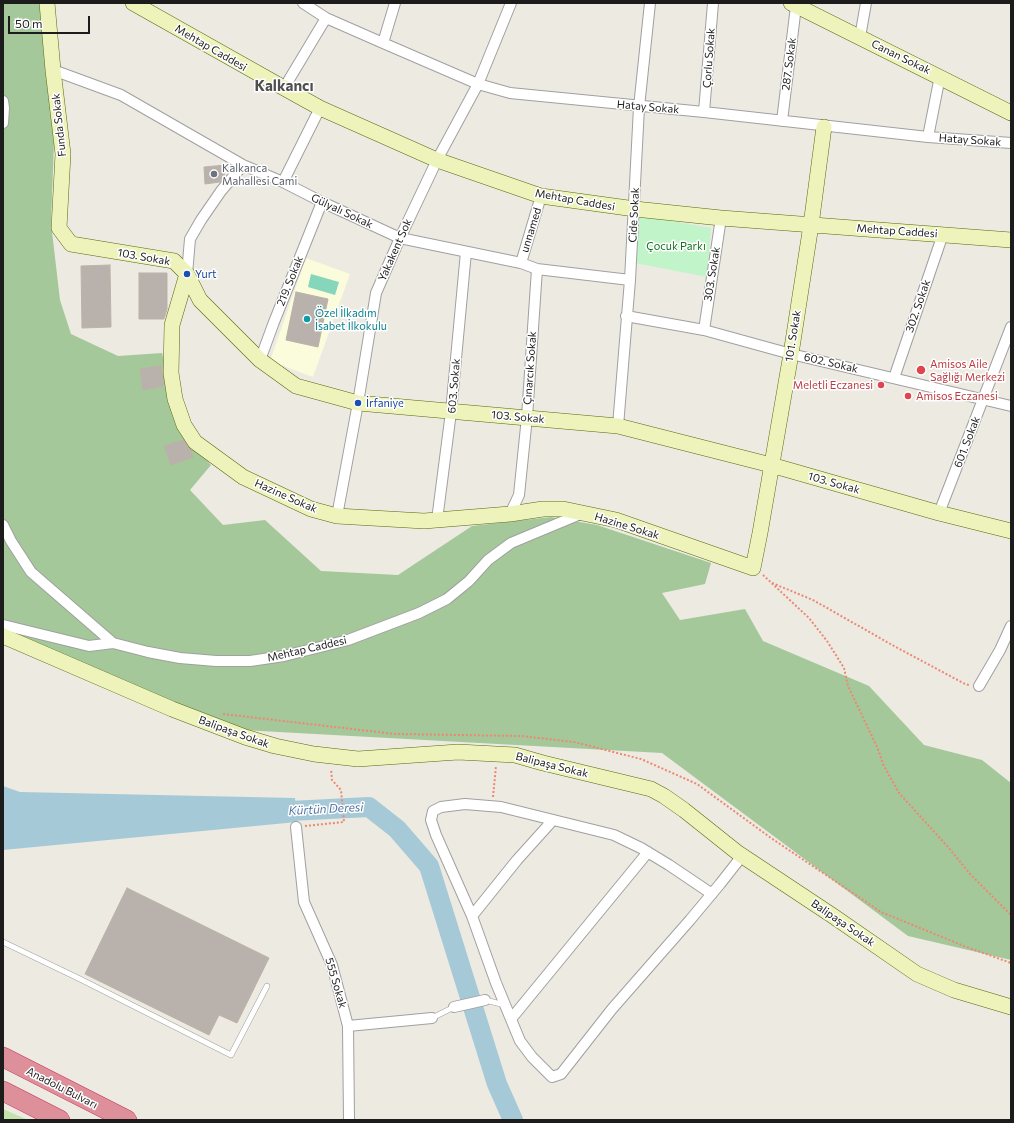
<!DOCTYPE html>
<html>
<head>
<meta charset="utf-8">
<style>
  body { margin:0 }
  #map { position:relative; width:1014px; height:1123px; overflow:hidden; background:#edeae2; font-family:Commissioner,sans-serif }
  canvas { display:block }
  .frame { position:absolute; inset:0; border:4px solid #1c1c1c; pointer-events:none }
  .scale { position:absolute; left:8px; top:16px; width:82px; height:18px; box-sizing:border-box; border:2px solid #1c1c1c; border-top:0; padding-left:5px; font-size:12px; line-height:14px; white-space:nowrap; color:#1c1c1c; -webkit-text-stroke:3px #fff; paint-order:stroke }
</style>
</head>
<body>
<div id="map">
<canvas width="1014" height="1123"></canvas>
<div class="frame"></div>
<div class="scale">50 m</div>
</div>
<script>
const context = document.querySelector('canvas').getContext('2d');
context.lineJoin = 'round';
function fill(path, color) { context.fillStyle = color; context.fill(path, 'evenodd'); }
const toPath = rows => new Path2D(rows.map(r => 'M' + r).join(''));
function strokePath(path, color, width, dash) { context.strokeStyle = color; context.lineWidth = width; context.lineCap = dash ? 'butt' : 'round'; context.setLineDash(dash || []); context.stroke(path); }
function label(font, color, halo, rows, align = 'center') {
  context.font = font + ' Commissioner,sans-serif'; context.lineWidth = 3; context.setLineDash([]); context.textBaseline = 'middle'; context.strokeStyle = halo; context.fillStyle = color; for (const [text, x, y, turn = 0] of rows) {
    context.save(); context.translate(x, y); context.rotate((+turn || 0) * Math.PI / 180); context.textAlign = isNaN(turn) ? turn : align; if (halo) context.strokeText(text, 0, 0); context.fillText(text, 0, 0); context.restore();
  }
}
fill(toPath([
  [306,258,350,274,313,377,270,361]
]), '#fafcdc');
fill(toPath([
  [3,1109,28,1120,3,1120]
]), '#c4e3ac');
fill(toPath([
  [3,3,41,3,54,143,51,223,60,300,71,334,118,356,162,353,183,435,211,465,190,490,223,525,265,520,321,571,398,575,472,526,551,517,597,525,711,563,705,584,662,593,680,620,745,609,763,641,869,686,924,745,982,760,1011,783,1011,960,908,936,662,753,242,730,13,635,3,617]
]), '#a5c89a');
fill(toPath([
  [638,215,711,228,707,277,635,263]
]), '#c2f4c9');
fill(toPath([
  [311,274,339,282,335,295,308,287]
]), '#86d6bc');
fill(toPath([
  [3,786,20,792,295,798,297,822,3,850]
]), '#a6c9d7');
strokePath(toPath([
  [270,812,369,807,397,829,429,866,497,1084,513,1120]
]), '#a6c9d7', 20);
const building = toPath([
  [226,165,224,177,220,182,205,184,204,167,226,165],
  [110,265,111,327,82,328,81,266,110,265],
  [139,273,167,273,167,309,164,319,139,319,139,273],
  [296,292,328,299,318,347,286,340,296,292],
  [161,366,164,386,143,390,140,369,161,366],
  [183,440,191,450,193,457,171,465,164,446,183,440],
  [127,888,269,958,237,1023,219,1015,209,1035,85,974,127,888]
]);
fill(building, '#b9b2ac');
strokePath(building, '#bdb1a6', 1);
const lane = toPath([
  [3,942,80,979,231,1055,267,986],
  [485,1000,505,1005],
  [432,1018,454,1007]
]);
const street = toPath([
  [303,3,326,18,383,43,478,84,510,93,704,112,928,137,1011,143],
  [860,37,866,3],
  [383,43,395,3],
  [53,70,121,95,243,165,283,182,322,202,400,238,521,263,537,269,630,280],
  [284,88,326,18],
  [3,101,4,108,3,123],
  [704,112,713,3],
  [782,121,796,6],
  [928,137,940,76],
  [283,182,320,108],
  [521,263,541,196],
  [187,274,190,239,201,220,221,191,243,165],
  [626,316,704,330,791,354,1011,406],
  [704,330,721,218],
  [260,360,274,322,322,202],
  [894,378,943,234],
  [618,426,630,280,639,107,650,3],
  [939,513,1011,327],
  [510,514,519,495,527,417,537,269],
  [337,516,358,403,376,293,400,238,437,160,478,84,511,3],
  [437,520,451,412,466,252],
  [3,525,11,541,31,572,113,643,148,652,180,658,216,661,250,661,284,656,348,640,419,613,447,599,469,581,488,560,511,543,583,513],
  [3,625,89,646,113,643],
  [979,686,1000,650,1011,626],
  [296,827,304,902,332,965,348,1026,349,1120],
  [712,894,669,865,641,848,614,835,501,807,465,804,441,807,433,811,431,820,436,835,472,916,496,983,520,1041,532,1057,552,1077,561,1074,612,1009,690,920,720,884,742,856],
  [472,916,517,860,553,820],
  [454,1007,485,1000],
  [511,1019,648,852],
  [348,1026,432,1018]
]);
const secondary = toPath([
  [47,3,53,70,63,154,59,228,71,244,174,261,187,274,200,300,260,360,296,386,358,403,618,426,771,465,939,513,1011,531],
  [133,3,284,88,320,108,437,160,541,196,635,209,721,218,1011,240],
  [791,3,1011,113],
  [187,274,172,325,171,373,175,399,184,425,195,442,243,477,311,509,337,516,424,521,510,514,543,509,563,509,616,520,753,568,760,533,791,354,811,225,824,127],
  [3,636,172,709,245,737,275,746,314,754,358,759,458,752,515,755,543,763,651,789,664,796,684,810,738,853,833,916,917,974,954,990,1011,1007]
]);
const highway = toPath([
  [3,1057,127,1120],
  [3,1091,60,1120]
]);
strokePath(lane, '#a0a0a0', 6);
strokePath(street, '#a0a0a0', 12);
strokePath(secondary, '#59680e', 16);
strokePath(highway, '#c8325d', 20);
strokePath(toPath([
  [763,575,809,618,827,641,844,668,848,686,878,749,883,764,899,793,948,847,970,874,1011,915],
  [772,583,813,600,894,646,965,684,969,685],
  [223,714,395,734,521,736,574,742,641,759,697,784,771,838,881,912,964,946,1011,963],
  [493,797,496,766],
  [305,826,344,822,341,790,332,780,331,769]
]), '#ed8773', 2, [2, 2]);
strokePath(lane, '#fff', 5);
strokePath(street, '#fff', 10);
strokePath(secondary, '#edf3ba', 15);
strokePath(highway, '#de909a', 19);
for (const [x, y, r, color] of [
  [214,174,4,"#6b7280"],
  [187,274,4,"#1a4fb4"],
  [307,319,4,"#0f9aa8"],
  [921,370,5,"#e0444e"],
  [881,385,4,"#e0444e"],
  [908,396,4,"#e0444e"],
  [358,403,4,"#1a4fb4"]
]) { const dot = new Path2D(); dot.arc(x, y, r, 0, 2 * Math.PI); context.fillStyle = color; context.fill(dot); strokePath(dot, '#fff', 1.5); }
label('11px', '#1c1c1c', '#fff', [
  ["Mehtap Caddesi",211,48,30],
  ["Canan Sokak",901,57,26],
  ["Çorlu Sokak",709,58,-86],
  ["287. Sokak",789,64,-83],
  ["Hatay Sokak",648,107,5],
  ["Funda Sokak",59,125,-96],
  ["Hatay Sokak",970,140,4],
  ["Mehtap Caddesi",575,200,10],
  ["Gülyalı Sokak",342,211,25],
  ["Cide Sokak",634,215,-87],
  ["unnamed",531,230,-73],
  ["Mehtap Caddesi",897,231,4],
  ["Yakakent Sok",395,250,-66],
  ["103. Sokak",144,257,10],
  ["303. Sokak",712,274,-81],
  ["219. Sokak",290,281,-68],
  ["302. Sokak",918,306,-71],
  ["101. Sokak",793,336,-81],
  ["602. Sokak",831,363,13],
  ["Çınarcık Sokak",530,368,-86],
  ["603. Sokak",454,386,-85],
  ["103. Sokak",518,417,5],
  ["601. Sokak",967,442,-69],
  ["103. Sokak",834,483,16],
  ["Hazine Sokak",286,496,24],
  ["Hazine Sokak",627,526,17],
  ["Mehtap Caddesi",307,649,-13],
  ["Balipaşa Sokak",234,732,20],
  ["Balipaşa Sokak",552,765,14],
  ["Balipaşa Sokak",843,923,34],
  ["555 Sokak",336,983,74],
  ["Anadolu Bulvarı",62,1088,27]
]);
label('11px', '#5b616d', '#fff', [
  ["Kalkanca",222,168],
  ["Mahallesi Cami",222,181]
], 'left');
label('11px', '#147021', '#fff', [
  ["Çocuk Parkı",676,246]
]);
label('11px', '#164399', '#fff', [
  ["Yurt",195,274],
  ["İrfaniye",366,403]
], 'left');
label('11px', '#0d838f', '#fff', [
  ["Özel İlkadım",315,313],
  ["İsabet İlkokulu",315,326]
], 'left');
label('11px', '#be3a42', '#fff', [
  ["Amisos Aile",930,364],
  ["Sağlığı Merkezi",930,377],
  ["Meletli Eczanesi",873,385,"right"],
  ["Amisos Eczanesi",916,396]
], 'left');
label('italic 12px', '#5175a3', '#fff', [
  ["Kürtün Deresi",326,809,-3]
]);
label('bold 15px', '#4f4f4f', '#fff', [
  ["Kalkancı",284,86]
]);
</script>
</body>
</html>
